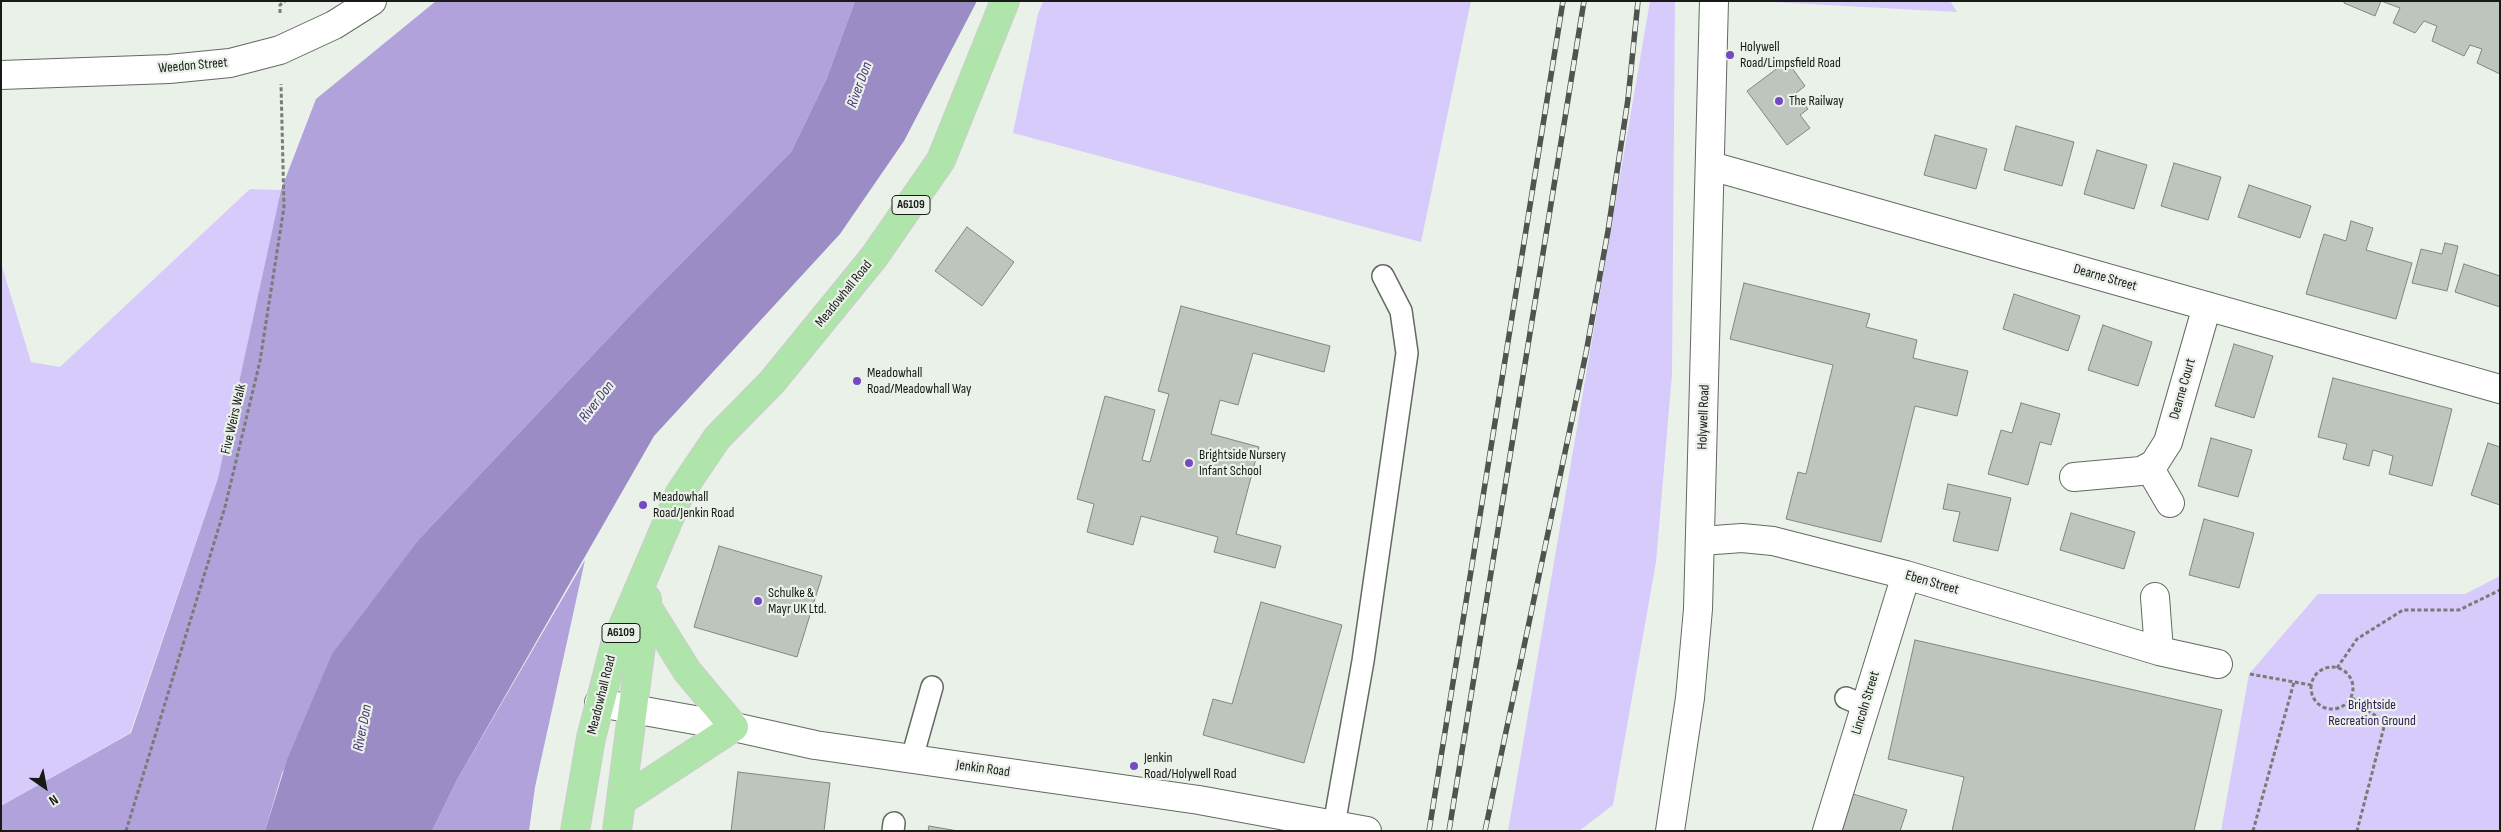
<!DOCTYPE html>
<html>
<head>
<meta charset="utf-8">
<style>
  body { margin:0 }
  #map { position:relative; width:2501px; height:832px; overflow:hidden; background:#e9f1e8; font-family:"Sofia Sans Condensed",sans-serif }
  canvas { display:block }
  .frame { position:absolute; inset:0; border:2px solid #181a17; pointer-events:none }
  .north { position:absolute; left:20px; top:762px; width:50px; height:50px; -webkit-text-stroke:4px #e9f1e8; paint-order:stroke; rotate:147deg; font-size:14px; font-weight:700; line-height:20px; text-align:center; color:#181a17 }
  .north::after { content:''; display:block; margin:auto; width:18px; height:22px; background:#181a17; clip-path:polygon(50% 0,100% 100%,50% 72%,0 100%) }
</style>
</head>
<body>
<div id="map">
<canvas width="2501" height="832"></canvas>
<div class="frame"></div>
<div class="north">N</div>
</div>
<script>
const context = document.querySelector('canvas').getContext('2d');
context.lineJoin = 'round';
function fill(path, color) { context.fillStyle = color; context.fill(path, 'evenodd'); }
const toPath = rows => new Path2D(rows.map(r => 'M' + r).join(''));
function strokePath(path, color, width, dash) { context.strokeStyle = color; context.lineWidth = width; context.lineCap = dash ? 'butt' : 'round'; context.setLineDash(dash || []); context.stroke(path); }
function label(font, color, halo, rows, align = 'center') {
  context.font = font + ' "Sofia Sans Condensed",sans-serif'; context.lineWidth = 4.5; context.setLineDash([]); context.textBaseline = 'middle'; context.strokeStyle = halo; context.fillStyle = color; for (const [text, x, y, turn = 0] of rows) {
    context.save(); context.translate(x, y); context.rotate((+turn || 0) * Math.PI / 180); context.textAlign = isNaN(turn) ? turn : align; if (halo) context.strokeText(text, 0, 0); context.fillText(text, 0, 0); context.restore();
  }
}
fill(toPath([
  [1043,1,1471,1,1421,242,1013,133,1038,14],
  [1650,1,1675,1,1672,374,1656,562,1613,805,1579,831,1508,831],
  [1753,1,1950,1,1957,12],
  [250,189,281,190,218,478,130,733,1,806,1,263,31,362,60,367],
  [2500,576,2500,831,2221,831,2249,674,2318,594,2465,594]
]), '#d7cbfb');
fill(toPath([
  [436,1,855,1,826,80,791,152,638,307,421,537,282,773,265,831,1,831,1,806,131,733,218,478,281,190,316,99],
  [585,560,535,787,529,831,432,831,457,780]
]), '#b1a2dc');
fill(toPath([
  [855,1,977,1,904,141,840,234,654,436,457,780,432,831,265,831,287,760,332,654,421,537,638,307,791,152,826,80]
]), '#9b8cc5');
const building = toPath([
  [2344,1,2381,1,2375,16,2344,3,2344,1],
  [2381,1,2500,1,2500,74,2477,63,2482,49,2470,45,2464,56,2432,41,2437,26,2424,21,2415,33,2393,23,2400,8,2381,1],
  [1787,61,1805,86,1796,93,1808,109,1800,115,1810,128,1787,145,1747,91,1787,61],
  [2016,126,2074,142,2062,186,2004,170,2016,126],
  [1935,135,1987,149,1976,189,1924,175,1935,135],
  [2097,150,2147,165,2134,209,2084,194,2097,150],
  [2174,163,2221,177,2208,220,2161,206,2174,163],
  [2249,185,2311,206,2300,238,2238,217,2249,185],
  [2351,221,2373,228,2366,250,2412,263,2396,319,2306,294,2324,234,2346,241,2351,221],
  [967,227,1014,262,982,306,935,271,967,227],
  [2445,243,2458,246,2447,291,2412,283,2421,249,2442,254,2445,243],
  [2464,264,2500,276,2500,307,2455,292,2464,264],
  [1744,283,1870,314,1866,327,1917,340,1913,358,1968,371,1957,416,1915,406,1881,542,1786,519,1798,472,1806,474,1833,365,1730,339,1744,283],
  [2014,294,2080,316,2068,351,2003,329,2014,294],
  [1181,306,1330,346,1324,372,1253,353,1238,405,1220,400,1211,434,1259,447,1236,534,1281,546,1275,568,1214,552,1218,537,1141,516,1133,545,1087,532,1094,504,1077,499,1105,396,1155,410,1142,460,1150,462,1169,394,1158,391,1181,306],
  [2103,325,2152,342,2138,386,2088,370,2103,325],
  [2234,344,2273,356,2254,418,2215,406,2234,344],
  [2333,378,2452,409,2432,486,2389,474,2393,456,2373,450,2369,466,2343,459,2347,444,2318,437,2333,378],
  [2021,403,2060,414,2051,445,2040,442,2028,485,1988,474,2001,430,2012,433,2021,403],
  [2211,438,2252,450,2238,497,2198,486,2211,438],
  [2488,443,2500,447,2500,505,2471,495,2488,443],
  [1948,484,2011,498,1998,551,1953,541,1960,512,1943,509,1948,484],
  [2071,513,2135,532,2124,569,2060,550,2071,513],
  [2204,519,2254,533,2239,588,2189,575,2204,519],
  [719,546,822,576,797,657,694,627,719,546],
  [1261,602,1342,625,1304,763,1203,735,1213,699,1232,704,1261,602],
  [1915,640,2222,710,2194,831,1952,831,1964,777,1888,759,1915,640],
  [738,772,830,783,824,831,731,831,738,772],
  [1853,794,1907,810,1900,831,1842,831,1853,794],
  [929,826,958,831,928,831,929,826]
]);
fill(building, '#bdc5bc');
strokePath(building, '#80877f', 1);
const lane = toPath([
  [1846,698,1865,706],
  [912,758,932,687],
  [1334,825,1363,661,1407,353,1401,311,1383,276],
  [893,831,894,823]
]);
const street = toPath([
  [1711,166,2500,389],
  [2149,467,2170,503],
  [2074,477,2141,471,2154,464,2168,442,2207,306],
  [1701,541,1742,538,1773,541,1906,575,2159,651,2218,664],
  [2155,597,2159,651],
  [1827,831,1906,575]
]);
const secondary = toPath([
  [1,75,169,69,230,63,280,50,334,25,372,1],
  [599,703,734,727,815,745,1199,800,1367,831],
  [1670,831,1690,698,1698,609,1714,1]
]);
const primary = toPath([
  [621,801,734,727,687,671,646,605],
  [575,831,591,738,615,645,680,493,717,438,772,382,874,257,941,160,1005,1],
  [617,831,647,599]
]);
strokePath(lane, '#636a62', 24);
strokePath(street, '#636a62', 30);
strokePath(secondary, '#636a62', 30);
strokePath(primary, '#cccdcc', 30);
strokePath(toPath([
  [280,13,280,5,285,1],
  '2311 688a21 21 0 1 1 42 0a21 21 0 1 1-42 0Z',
  [2337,668,2357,639,2403,610,2459,610,2500,590],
  [2250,674,2311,685],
  [2352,698,2385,723,2357,831],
  [126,831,225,507,260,361,284,207,281,84],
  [2253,831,2294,682]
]), '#777c76', 3, [4, 2.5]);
strokePath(lane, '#fff', 21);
strokePath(street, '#fff', 28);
strokePath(secondary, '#fff', 28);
strokePath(primary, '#afe4ab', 28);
const rail = toPath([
  [1429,831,1563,1],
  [1449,831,1584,1],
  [1485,831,1586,353,1608,231,1628,99,1638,1]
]);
strokePath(rail, '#50534f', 5.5);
strokePath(rail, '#e9f1e8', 4, [11]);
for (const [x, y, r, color] of [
  [1730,55,5,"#7549c2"],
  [1779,101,5,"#7549c2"],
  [857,381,5,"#7549c2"],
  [1189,463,5,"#7549c2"],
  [643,505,5,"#7549c2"],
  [758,601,5,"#7549c2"],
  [1134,766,5,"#7549c2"]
]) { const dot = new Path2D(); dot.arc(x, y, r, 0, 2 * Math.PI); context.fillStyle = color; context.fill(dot); strokePath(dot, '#e9f1e8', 2); }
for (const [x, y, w] of [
  [911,205,38],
  [621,633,38]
]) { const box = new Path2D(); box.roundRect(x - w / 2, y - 9.5, w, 19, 4); context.fillStyle = '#e9f1e8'; context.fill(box); strokePath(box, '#181a17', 1); }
label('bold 12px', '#181a17', null, [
  ["A6109",911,205],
  ["A6109",621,633]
]);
label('14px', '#181a17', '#e9f1e8', [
  ["Holywell",1740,47],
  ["Road/Limpsfield Road",1740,63],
  ["The Railway",1789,101],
  ["Meadowhall",867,373],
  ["Road/Meadowhall Way",867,389],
  ["Brightside Nursery",1199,455],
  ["Infant School",1199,471],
  ["Meadowhall",653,497],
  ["Road/Jenkin Road",653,513],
  ["Schulke &",768,593],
  ["Mayr UK Ltd.",768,609],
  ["Jenkin",1144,758],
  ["Road/Holywell Road",1144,774]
], 'left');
label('14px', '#181a17', '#e9f1e8', [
  ["Weedon Street",193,66,-5],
  ["Dearne Street",2105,278,16],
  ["Meadowhall Road",844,294,-51],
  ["Dearne Court",2183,389,-74],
  ["Holywell Road",1704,417,-88],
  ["Five Weirs Walk",234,419,-77],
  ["Eben Street",1932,583,16],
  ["Meadowhall Road",602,695,-76],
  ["Lincoln Street",1866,703,-73],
  ["Jenkin Road",983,769,8]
]);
label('14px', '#32185c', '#e9f1e8', [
  ["Brightside",2372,705],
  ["Recreation Ground",2372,721]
]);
label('italic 15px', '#4c347a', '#e9f1e8', [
  ["River Don",860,85,-70],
  ["River Don",597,402,-52],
  ["River Don",363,728,-79]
]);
</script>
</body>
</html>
